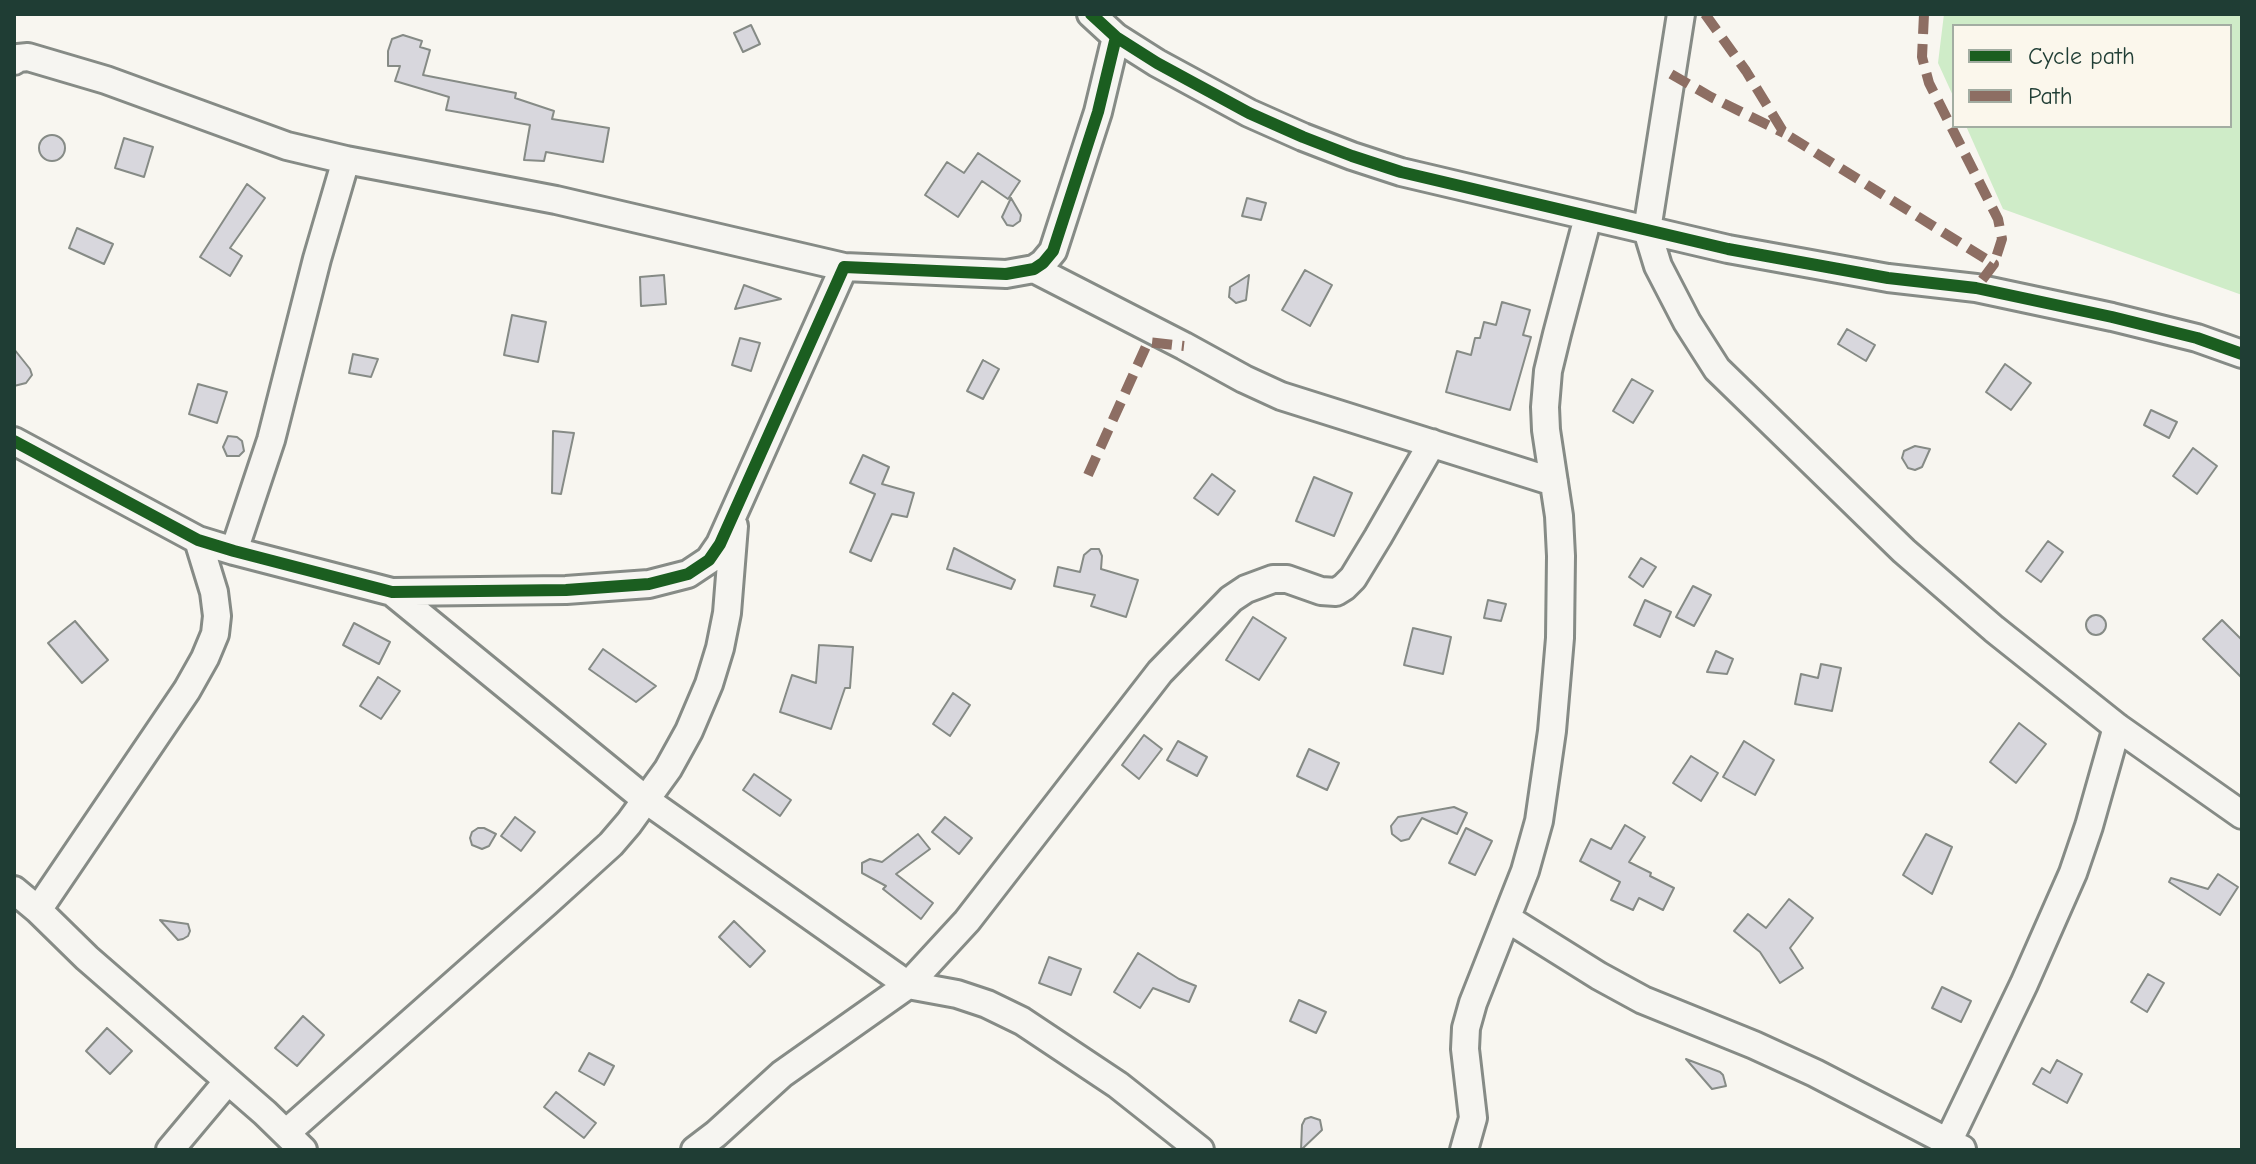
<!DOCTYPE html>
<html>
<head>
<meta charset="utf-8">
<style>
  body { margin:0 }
  #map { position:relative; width:2256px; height:1164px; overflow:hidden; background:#f8f6f0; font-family:"Comic Neue",sans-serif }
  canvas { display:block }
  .frame { position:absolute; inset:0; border:16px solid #1f3d34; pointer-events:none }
  .legend { position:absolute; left:1952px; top:24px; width:280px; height:104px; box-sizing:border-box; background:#fbf7ec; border:2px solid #a3ada2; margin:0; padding:10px 14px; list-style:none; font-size:24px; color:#1f3d34 }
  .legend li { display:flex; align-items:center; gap:16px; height:40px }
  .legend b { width:40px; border:2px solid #a3ada2 }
</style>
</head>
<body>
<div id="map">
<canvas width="2256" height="1164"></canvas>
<div class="frame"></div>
<ul class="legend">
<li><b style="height:10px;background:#1b5e20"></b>Cycle path</li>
<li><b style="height:10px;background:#8d6e63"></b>Path</li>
</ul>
</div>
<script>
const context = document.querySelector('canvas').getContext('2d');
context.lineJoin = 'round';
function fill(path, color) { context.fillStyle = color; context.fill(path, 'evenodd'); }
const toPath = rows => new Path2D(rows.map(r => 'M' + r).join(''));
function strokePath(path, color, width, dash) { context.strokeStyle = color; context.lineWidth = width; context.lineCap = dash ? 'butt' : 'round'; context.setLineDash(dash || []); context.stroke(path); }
fill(toPath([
  [1944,14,2242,14,2242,295,2003,209,1966,126,2230,126,2230,26,1954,26,1954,98,1938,63]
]), '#cfecc8');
const building = toPath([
  [751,25,760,44,743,52,734,33,751,25],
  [403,35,422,41,420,47,430,50,423,75,516,93,515,98,554,111,552,119,609,128,603,162,546,152,544,161,524,160,530,125,446,110,449,97,395,81,400,66,388,66,388,51,392,39,403,35],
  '39 148a13 13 0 1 1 26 0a13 13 0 1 1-26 0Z',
  [124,138,153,147,144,177,115,168,124,138],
  [978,153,1020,181,1008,199,982,181,958,217,925,195,947,162,964,173,978,153],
  [247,184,265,198,230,248,242,256,230,276,200,257,247,184],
  [1011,198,1021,215,1020,221,1013,226,1007,225,1002,217,1011,198],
  [1247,198,1266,203,1261,220,1242,216,1247,198],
  [77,228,113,244,104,264,69,248,77,228],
  [1305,270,1332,285,1310,326,1282,310,1305,270],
  [664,275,666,304,641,306,640,277,664,275],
  [1249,275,1246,300,1236,303,1229,297,1230,287,1249,275],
  [744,285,781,299,735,309,744,285],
  [1502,302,1530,310,1523,335,1531,337,1510,410,1446,392,1457,351,1471,355,1475,338,1480,338,1484,322,1496,325,1502,302],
  [512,315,546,322,538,362,504,355,512,315],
  [1847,329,1875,345,1866,361,1838,344,1847,329],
  [740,338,760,343,751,371,732,365,740,338],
  [14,349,30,369,32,375,26,383,14,386,14,349],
  [353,354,378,359,371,377,349,373,353,354],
  [983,360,999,369,983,399,967,391,983,360],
  [2005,364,2031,383,2011,410,1986,392,2005,364],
  [1632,379,1653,391,1633,423,1613,411,1632,379],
  [198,384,227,392,217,423,189,414,198,384],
  [2151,410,2177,422,2169,438,2144,425,2151,410],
  [553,431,574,433,561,494,552,493,553,431],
  [228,436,237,437,242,441,244,451,239,456,227,456,223,447,228,436],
  [1915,446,1930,449,1922,467,1915,470,1908,468,1902,458,1904,451,1915,446],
  [2193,448,2217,466,2197,494,2173,476,2193,448],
  [863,455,889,467,882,484,914,493,907,517,892,514,871,561,850,552,875,494,850,483,863,455],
  [1212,474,1235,491,1218,515,1194,498,1212,474],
  [1314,477,1352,493,1334,536,1296,521,1314,477],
  [2048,541,2063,552,2041,582,2026,571,2048,541],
  [954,548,1015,580,1011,589,947,569,954,548],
  [1091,549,1099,549,1102,556,1101,569,1138,580,1126,617,1091,606,1095,595,1054,586,1058,567,1080,572,1084,555,1091,549],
  [1641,558,1656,567,1643,587,1629,577,1641,558],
  [1693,586,1711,595,1694,626,1676,617,1693,586],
  [1488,600,1506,604,1501,621,1484,618,1488,600],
  [1645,600,1671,612,1660,637,1634,625,1645,600],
  '2086 625a10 10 0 1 1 20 0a10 10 0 1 1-20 0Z',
  [1253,617,1286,638,1259,680,1226,660,1253,617],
  [2222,620,2242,640,2242,678,2203,639,2222,620],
  [75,621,108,660,82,683,48,643,75,621],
  [354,623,390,642,379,664,343,645,354,623],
  [1413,628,1451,637,1443,674,1404,665,1413,628],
  [819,645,853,647,850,688,845,688,831,729,780,712,792,675,816,683,819,645],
  [603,649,656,686,636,702,589,669,603,649],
  [1716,651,1733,659,1727,674,1707,672,1716,651],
  [1821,664,1841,668,1832,711,1795,704,1801,674,1818,678,1821,664],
  [378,677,400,691,381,719,360,706,378,677],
  [953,693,970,705,950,736,933,724,953,693],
  [2019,723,2046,744,2016,783,1990,762,2019,723],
  [1144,735,1162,749,1139,779,1122,765,1144,735],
  [1178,741,1207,757,1197,776,1167,760,1178,741],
  [1744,741,1774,760,1755,795,1723,777,1744,741],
  [1309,749,1339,763,1327,790,1297,776,1309,749],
  [1691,756,1718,773,1701,801,1673,783,1691,756],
  [754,774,791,800,780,816,743,790,754,774],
  [1454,807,1467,813,1457,834,1422,818,1409,839,1401,841,1392,834,1391,826,1398,817,1454,807],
  [515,817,535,832,521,851,501,836,515,817],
  [945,817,972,838,959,854,932,832,945,817],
  [1625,825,1645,837,1629,862,1651,873,1650,876,1674,888,1663,910,1639,898,1633,910,1611,900,1620,882,1580,861,1591,839,1611,849,1625,825],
  [478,828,484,828,496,834,489,846,482,849,472,845,470,838,472,832,478,828],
  [1466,828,1492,841,1475,875,1449,863,1466,828],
  [918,834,930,849,896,874,933,903,921,919,883,889,886,886,862,873,862,863,870,859,882,862,918,834],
  [1926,834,1952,847,1932,894,1903,875,1926,834],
  [2218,874,2238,887,2220,915,2169,882,2171,878,2208,889,2218,874],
  [1789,899,1813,918,1790,948,1803,968,1780,983,1760,952,1734,931,1748,914,1766,928,1789,899],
  [160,920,188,924,190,931,188,936,183,939,178,940,160,920],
  [734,921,765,951,750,967,719,937,734,921],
  [1138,953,1179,979,1196,986,1189,1002,1153,988,1140,1008,1114,992,1138,953],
  [1049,957,1081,969,1071,995,1039,983,1049,957],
  [2148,974,2164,983,2147,1012,2131,1002,2148,974],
  [1942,987,1971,1001,1961,1022,1932,1008,1942,987],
  [1299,1000,1326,1012,1316,1033,1290,1021,1299,1000],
  [303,1016,324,1035,297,1066,275,1048,303,1016],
  [107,1028,132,1051,110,1074,86,1051,107,1028],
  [589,1053,614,1066,604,1085,579,1071,589,1053],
  [1686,1059,1720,1072,1723,1075,1726,1086,1712,1089,1686,1059],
  [2057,1060,2082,1074,2067,1103,2033,1084,2042,1068,2050,1073,2057,1060],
  [556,1092,596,1123,584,1138,544,1107,556,1092],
  [1311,1117,1320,1120,1322,1130,1301,1150,1302,1125,1305,1119,1311,1117]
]);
fill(building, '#d8d7dd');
strokePath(building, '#868b86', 2);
const minor = toPath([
  [1091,14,1116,37,1157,63,1249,113,1303,137,1352,156,1401,172,1728,249,1888,278,1976,288,2112,317,2197,338,2242,354],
  [1681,14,1647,230,1658,266,1687,322,1717,369,1904,551,1994,629,2117,727,2242,815],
  [14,61,18,58,28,57,106,80,287,146,346,160],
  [1034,269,1184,346,1244,379,1281,396,1554,482],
  [14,441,198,540,234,551,392,592,566,590,649,584,688,574,709,560,720,544,844,267,1006,274,1034,269,1043,263,1053,251,1098,112,1116,37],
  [234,551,271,440,317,259,346,160,556,200,844,267],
  [392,592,646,800,908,985,957,994,987,1004,1022,1021,1118,1085,1200,1150],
  [14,890,38,910,87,958,265,1113,303,1150],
  [38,910,187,690,205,658,215,634,217,616,214,592,198,540],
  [1508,919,1599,976,1643,1000,1754,1045,1815,1073,1948,1142],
  [286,1133,546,903,611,844,629,823,668,769,689,731,709,684,720,648,727,613,734,526],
  [1962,1149,1948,1142,2024,984,2073,873,2089,826,2117,727],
  [170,1150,227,1082],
  [695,1150,716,1134,782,1074,908,985,967,921,1160,672,1231,599,1246,589,1273,579,1287,579,1321,591,1336,592,1344,587,1353,578,1378,537,1432,443],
  [1464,1150,1473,1118,1465,1049,1466,1028,1473,1003,1525,871,1539,821,1552,731,1560,638,1561,556,1559,516,1546,430,1545,407,1548,371,1557,334,1588,217]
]);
strokePath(minor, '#868b86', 32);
strokePath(minor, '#f6f5f1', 26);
strokePath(toPath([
  [1705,14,1746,71,1784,133,1994,264,1976,288],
  [1924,14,1922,57,1929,83,1998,219,2002,239,1994,264],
  [1671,74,1711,97,1784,133],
  [1088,475,1148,342,1184,346]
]), '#8d6e63', 10, [20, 10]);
strokePath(toPath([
  [1091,14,1116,37,1157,63,1249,113,1303,137,1352,156,1401,172,1728,249,1888,278,1976,288,2112,317,2197,338,2242,354],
  [14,441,198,540,234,551,392,592,566,590,649,584,688,574,709,560,720,544,844,267,1006,274,1034,269,1043,263,1053,251,1098,112,1116,37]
]), '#1b5e20', 12);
</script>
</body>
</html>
